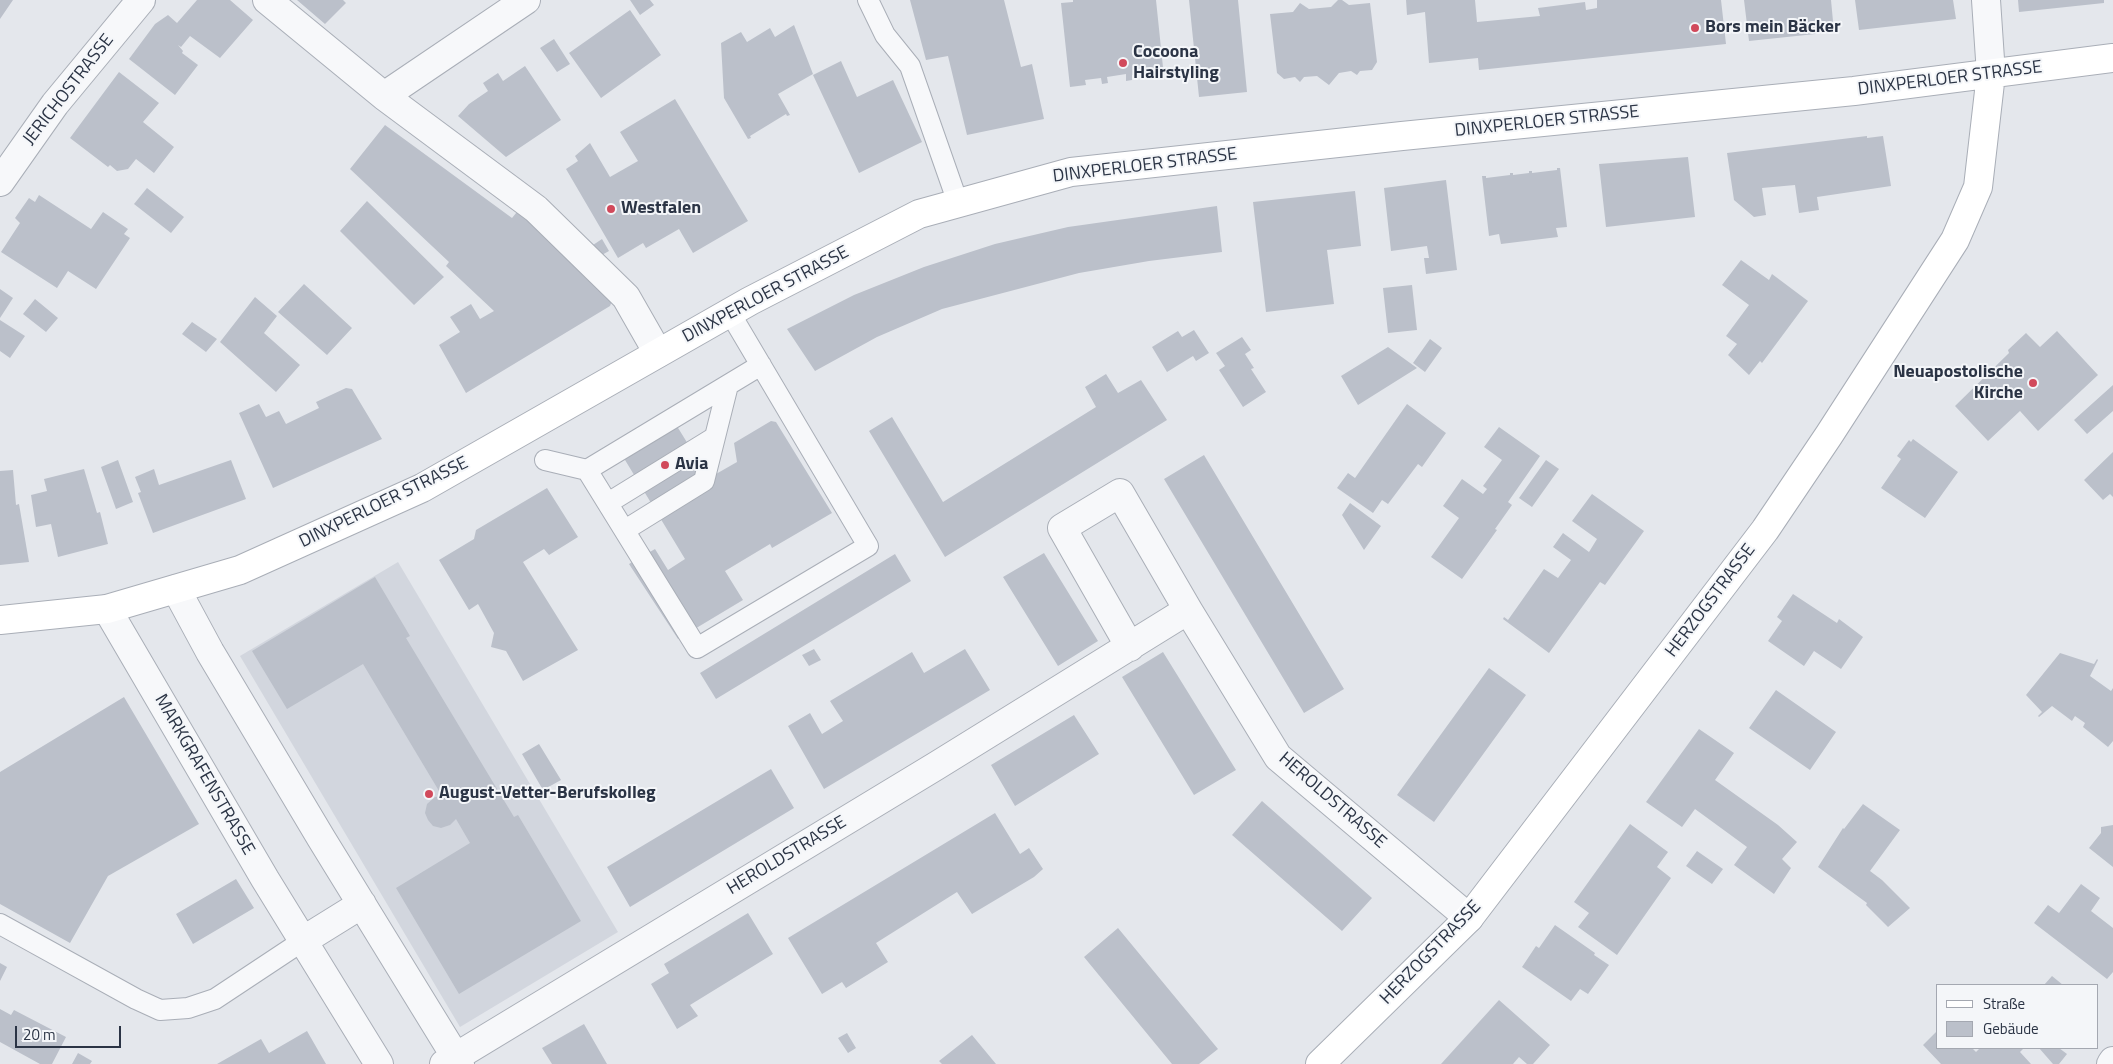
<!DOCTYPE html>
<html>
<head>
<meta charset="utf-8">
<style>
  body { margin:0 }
  #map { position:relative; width:2113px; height:1064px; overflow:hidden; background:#e4e7ec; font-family:"Titillium Web",sans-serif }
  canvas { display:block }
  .legend { position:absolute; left:1936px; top:984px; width:162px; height:65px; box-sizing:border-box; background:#f4f6f9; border:1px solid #a4a8b1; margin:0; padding:6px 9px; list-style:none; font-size:15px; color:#2b3445 }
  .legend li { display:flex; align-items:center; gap:10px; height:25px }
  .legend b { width:25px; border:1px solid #a4a8b1 }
  .scale { position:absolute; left:15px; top:1026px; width:106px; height:22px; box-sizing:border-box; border:2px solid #2b3445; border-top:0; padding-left:6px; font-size:15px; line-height:18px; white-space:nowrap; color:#2b3445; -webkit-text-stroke:4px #f4f6f9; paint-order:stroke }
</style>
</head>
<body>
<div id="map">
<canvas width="2113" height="1064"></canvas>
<ul class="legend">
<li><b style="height:6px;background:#fff"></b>Straße</li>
<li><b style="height:14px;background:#bbc0ca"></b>Gebäude</li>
</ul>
<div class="scale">20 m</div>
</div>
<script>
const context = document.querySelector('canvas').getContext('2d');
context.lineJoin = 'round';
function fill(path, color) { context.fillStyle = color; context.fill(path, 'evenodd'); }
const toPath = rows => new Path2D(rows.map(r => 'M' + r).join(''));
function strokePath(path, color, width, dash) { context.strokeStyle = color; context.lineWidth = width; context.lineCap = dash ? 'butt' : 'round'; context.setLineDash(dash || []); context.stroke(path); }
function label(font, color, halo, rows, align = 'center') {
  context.font = font + ' "Titillium Web",sans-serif'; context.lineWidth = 4; context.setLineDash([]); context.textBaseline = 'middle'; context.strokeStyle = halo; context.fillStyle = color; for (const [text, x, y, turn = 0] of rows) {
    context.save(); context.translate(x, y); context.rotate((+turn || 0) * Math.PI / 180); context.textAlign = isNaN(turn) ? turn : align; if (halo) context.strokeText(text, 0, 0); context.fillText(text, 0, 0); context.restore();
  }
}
fill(toPath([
  [398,562,618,932,460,1027,240,656]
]), '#d2d6de');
fill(toPath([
  [0,0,13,0,0,19],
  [197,0,230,0,253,20,220,58,190,36,181,47,178,45,183,51,182,53,198,65,175,95,129,59,155,24,168,15,177,23],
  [297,0,343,0,346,3,325,24],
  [630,0,650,0,654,5,640,15],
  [910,0,1004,0,1021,67,1032,64,1044,119,967,135,948,56,926,60],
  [1073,0,1156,0,1164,77,1148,79,1148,74,1132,75,1132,80,1126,81,1126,74,1107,77,1108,83,1102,84,1101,78,1085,80,1086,85,1070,87,1061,3,1073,2],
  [1189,0,1238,0,1247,92,1199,97],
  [1338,0,1342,0,1349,5,1370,3,1377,62,1372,70,1360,71,1357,75,1351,71,1339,73,1329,85,1317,76,1304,77,1300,82,1295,77,1284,79,1277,73,1270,14,1293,12,1300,3,1309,9,1331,7],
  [1406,0,1475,0,1477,22,1540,16,1538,8,1585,2,1586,10,1597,8,1597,0,1721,0,1726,44,1479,70,1478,58,1429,63,1425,12,1407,15],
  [1744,0,1831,0,1834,32,1749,41],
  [1855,0,1953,0,1956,19,1859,30],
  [2018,0,2104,0,2104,3,2019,12],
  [630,10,661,55,601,98,569,53],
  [794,25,813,74,778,94,790,115,787,116,786,114,750,136,751,138,748,139,724,98,721,43,741,32,747,42,770,28,775,37],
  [554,39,570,64,557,72,540,48],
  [841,61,857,97,893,80,922,142,859,173,813,75],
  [525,66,561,120,506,157,458,116,469,104,488,91,483,83,498,73,503,81],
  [119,72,159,103,143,122,174,147,154,173,136,159,128,169,117,171,110,165,108,167,70,138],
  [675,99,748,221,693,253,679,229,646,248,643,243,618,258,566,169,578,161,575,156,590,143,610,177,638,161,620,132],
  [385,125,512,218,521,207,614,296,610,306,466,393,439,345,460,332,450,317,471,304,480,319,494,311,446,266,449,262,350,169],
  [1867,136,1867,138,1883,136,1891,186,1817,197,1819,210,1799,213,1795,185,1762,188,1766,215,1754,217,1734,200,1727,153],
  [1688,157,1695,217,1606,227,1599,164],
  [1557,168,1560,168,1567,227,1556,228,1558,237,1501,244,1499,234,1489,236,1482,176,1486,176,1486,178,1510,175,1510,173,1513,173,1513,175,1529,173,1529,171,1532,171,1532,173,1557,170],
  [1446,180,1457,270,1426,274,1424,258,1429,258,1427,246,1391,251,1384,188],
  [147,188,184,217,171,233,134,204],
  [1355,191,1361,246,1327,250,1334,304,1266,312,1253,202],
  [39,195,91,229,103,212,128,229,124,234,130,238,96,289,68,271,57,288,1,252,20,223,15,218,29,198,35,202],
  [367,201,444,277,414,305,340,231],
  [1217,206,1222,252,1149,261,1079,273,942,309,877,337,815,371,787,329,854,295,924,267,995,244,1068,227],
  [602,239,609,251,600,256,593,245],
  [1741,260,1769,280,1772,274,1808,301,1762,363,1760,361,1749,375,1728,355,1737,344,1726,336,1749,305,1722,285],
  [304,284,352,328,327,355,278,312],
  [1412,285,1417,330,1388,333,1383,288],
  [0,289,13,298,0,318],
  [255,297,277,316,264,333,300,365,276,392,220,342],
  [35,299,58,318,46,332,23,314],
  [0,320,25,336,10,358,0,351],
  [192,322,217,339,206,352,182,334],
  [1194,330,1209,353,1196,361,1193,356,1167,372,1152,347,1178,331,1182,337],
  [2057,331,2098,375,2038,431,2020,411,1988,441,1955,406,2009,353,2008,350,2026,333,2040,347],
  [1242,337,1251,350,1245,354,1254,368,1251,369,1266,392,1243,407,1219,370,1225,366,1216,353],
  [1430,339,1442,348,1425,372,1413,363],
  [1388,347,1417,368,1358,405,1341,376],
  [1106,374,1118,393,1141,380,1167,420,945,557,869,431,892,417,943,502,1096,407,1085,387],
  [2113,385,2113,411,2087,434,2074,420],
  [346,388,352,389,382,439,273,488,239,413,259,404,266,417,279,411,286,424,319,408,316,402],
  [1407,404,1446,433,1422,467,1418,464,1388,504,1382,500,1373,513,1337,488,1348,473,1355,478],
  [771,421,776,422,832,513,772,548,770,544,725,571,743,600,678,639,629,564,655,549,668,570,685,559,622,455,675,423,709,478,737,462,734,443],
  [1499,427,1540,456,1508,502,1512,505,1495,529,1497,530,1462,579,1431,557,1459,518,1443,506,1462,479,1483,494,1487,489,1483,486,1502,460,1484,447],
  [1913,439,1958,472,1925,518,1881,488,1901,459,1897,456,1909,440,1911,442],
  [2113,452,2113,497,2110,494,2103,500,2084,480],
  [1204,455,1344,689,1304,713,1164,479],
  [118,460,133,502,116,509,101,467],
  [231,460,246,499,153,533,138,493,141,492,135,477,154,469,159,485],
  [1546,460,1559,469,1532,507,1519,498],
  [84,469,97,513,100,512,108,544,58,557,51,524,36,527,31,495,47,491,44,479],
  [13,470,16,505,19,504,29,562,0,565,0,471],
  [547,488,578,537,549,555,544,549,523,562,578,650,523,681,506,651,491,647,494,633,478,604,469,610,439,560,474,539,476,530],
  [1592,494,1644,531,1605,585,1600,582,1549,653,1503,619,1504,617,1508,620,1544,569,1558,578,1571,560,1553,547,1563,533,1589,552,1597,539,1572,521],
  [1350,503,1381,526,1364,550,1342,515],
  [1044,553,1098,641,1058,666,1003,577],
  [895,554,911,581,716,699,700,673],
  [375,577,410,636,406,638,514,817,518,815,581,921,459,994,396,888,470,843,456,819,450,825,441,828,433,826,428,820,425,813,427,804,435,797,442,796,363,664,287,709,252,651],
  [1793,594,1837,623,1839,619,1863,637,1841,669,1814,651,1804,666,1768,641,1782,621,1777,617],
  [814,649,821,660,809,666,802,655],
  [965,649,990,690,824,789,788,726,810,713,822,734,843,721,830,701,892,664,912,652,924,673],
  [1163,652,1236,770,1194,795,1122,677],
  [2060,653,2094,664,2097,659,2098,660,2090,676,2111,691,2113,688,2113,741,2108,747,2083,727,2085,723,2075,716,2072,721,2052,706,2039,717,2038,716,2042,712,2026,695],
  [1489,668,1526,695,1434,822,1397,795],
  [1776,690,1836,732,1810,770,1749,728],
  [124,697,199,824,108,876,70,943,0,904,0,772],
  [1074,715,1099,754,1015,806,991,765],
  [1699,729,1734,753,1715,780,1778,825,1797,842,1782,859,1791,868,1774,894,1734,865,1747,847,1695,809,1682,827,1646,802],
  [539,744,561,780,543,790,522,754],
  [771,769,794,808,630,907,607,867],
  [1262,801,1372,898,1342,931,1232,835],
  [1863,804,1900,830,1870,871,1882,880,1910,908,1888,927,1866,905,1867,903,1818,867,1843,828,1844,829],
  [995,813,1020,854,1029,848,1043,869,1034,877,972,914,957,892,876,943,888,962,846,988,842,982,822,994,788,938],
  [1630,824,1668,852,1657,867,1671,878,1617,955,1578,927,1589,913,1574,902],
  [2113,825,2113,867,2089,848,2101,833,2101,827],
  [1697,851,1723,869,1712,884,1686,866],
  [236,879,254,908,193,944,176,914],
  [2081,884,2100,898,2091,911,2113,928,2113,972,2107,979,2034,923,2048,905,2059,913],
  [748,913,773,954,690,1005,698,1016,677,1029,651,984,669,973,664,964],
  [1555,925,1595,953,1594,955,1609,965,1588,994,1580,989,1571,1001,1522,967,1536,946,1539,948],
  [1118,928,1218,1049,1199,1064,1172,1064,1084,957],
  [0,963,7,967,0,981],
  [2052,976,2063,985,2044,985],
  [1499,1000,1550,1045,1533,1064,1527,1064,1519,1057,1513,1064,1441,1064],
  [0,1009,11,1015,14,1010,66,1037,52,1064,40,1064,0,1042],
  [584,1024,607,1064,552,1064,542,1048],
  [307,1031,326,1064,217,1064,261,1039,269,1053],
  [1937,1031,1937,1048,1972,1048,1976,1052,1980,1048,2024,1048,2020,1052,2031,1064,1941,1064,1923,1045],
  [847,1033,856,1048,848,1053,838,1038],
  [972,1035,996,1064,942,1064,939,1061],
  [2039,1048,2059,1048,2067,1054,2059,1064,2053,1064],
  [78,1053,92,1061,90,1064,72,1064]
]), '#bbc0ca');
const lane = toPath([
  [868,0,885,35,910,66,958,203],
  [545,460,587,470,697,648,868,546,730,313],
  [587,470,761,365],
  [608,503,715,437,728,385],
  [625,530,704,481,715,437],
  [0,924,136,999,160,1010,188,1008,215,999,304,940]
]);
const street = toPath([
  [267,0,384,96,526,0],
  [1986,0,1991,74],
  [384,96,536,209,626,297,658,353],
  [0,182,55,104,141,0],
  [176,589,210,652,321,838,460,1064],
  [107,609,265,879,379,1064],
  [1130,647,1062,528,1120,493,1188,610],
  [304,940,362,904],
  [444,1064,936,766,1188,610,1278,757,1469,918],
  [2111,1064,2113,1061]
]);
const secondary = toPath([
  [0,620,107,609,240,570,422,488,750,301,919,214,1071,172,1402,136,1854,91,2113,58],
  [1320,1064,1469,918,1765,530,1829,435,1955,240,1978,187,1991,74]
]);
strokePath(lane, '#a9aeb7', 22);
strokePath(street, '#a9aeb7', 30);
strokePath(secondary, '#a9aeb7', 30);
strokePath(lane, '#f7f8fa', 20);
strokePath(street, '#f7f8fa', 28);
strokePath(secondary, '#fff', 28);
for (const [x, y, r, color] of [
  [1695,28,5,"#d1495b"],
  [1123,63,5,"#d1495b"],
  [611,209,5,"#d1495b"],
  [2033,383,5,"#d1495b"],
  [665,465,5,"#d1495b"],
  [429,794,5,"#d1495b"]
]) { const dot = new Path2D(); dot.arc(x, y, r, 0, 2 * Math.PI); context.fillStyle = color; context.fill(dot); strokePath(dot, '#f4f6f9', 2); }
label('bold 18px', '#2b3445', '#f4f6f9', [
  ["Bors mein Bäcker",1705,28],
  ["Cocoona",1133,53],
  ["Hairstyling",1133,74],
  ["Westfalen",621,209],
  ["Neuapostolische",2023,373,"right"],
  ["Kirche",2023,394,"right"],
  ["Avia",675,465],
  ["August-Vetter-Berufskolleg",439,794]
], 'left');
label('18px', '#2b3445', '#f4f6f9', [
  ["DINXPERLOER STRASSE",1950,79,-7],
  ["JERICHOSTRASSE",69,90,-52],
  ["DINXPERLOER STRASSE",1547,122,-6],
  ["DINXPERLOER STRASSE",1145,166,-7],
  ["DINXPERLOER STRASSE",766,295,-28],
  ["DINXPERLOER STRASSE",384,503,-26],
  ["HERZOGSTRASSE",1711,601,-53],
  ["MARKGRAFENSTRASSE",204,775,60],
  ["HEROLDSTRASSE",1332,801,41],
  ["HEROLDSTRASSE",787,856,-31],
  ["HERZOGSTRASSE",1431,953,-46]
]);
</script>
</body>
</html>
